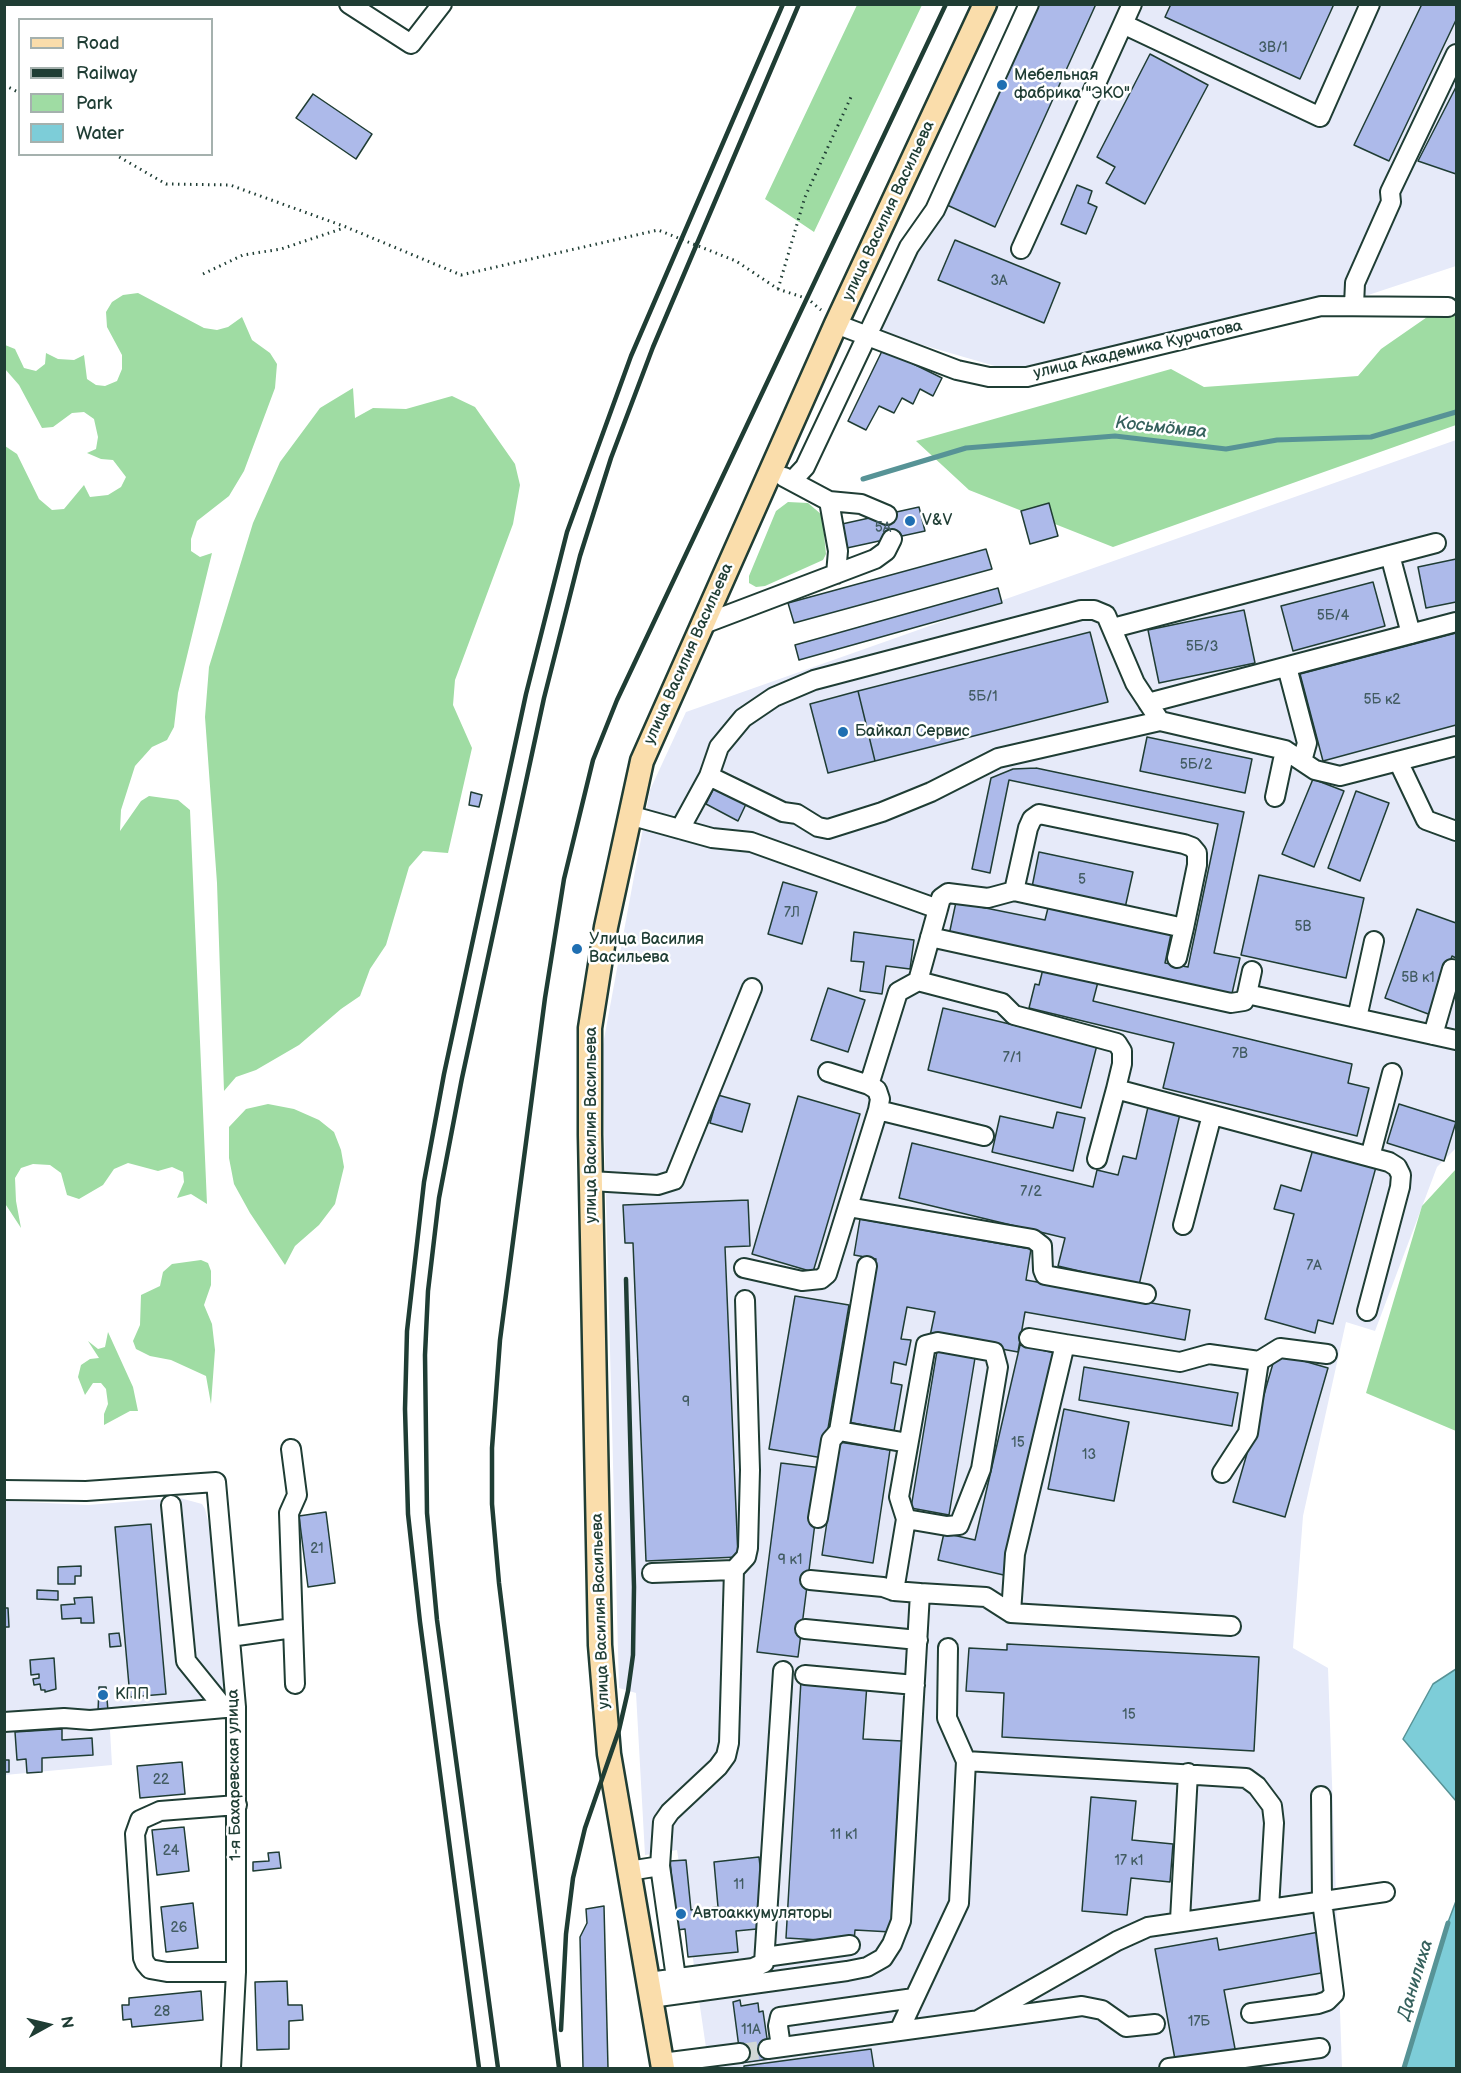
<!DOCTYPE html>
<html>
<head>
<meta charset="utf-8">
<style>
  body { margin:0 }
  #map { position:relative; width:1461px; height:2073px; overflow:hidden; background:#fff; font-family:"Balsamiq Sans",sans-serif }
  canvas { display:block }
  .frame { position:absolute; inset:0; border:6px solid #1f3d34; pointer-events:none }
  .legend { position:absolute; left:18px; top:18px; width:195px; height:138px; box-sizing:border-box; background:#fff; border:2px solid #a5b1ae; margin:0; padding:8px 10px; list-style:none; font-size:18px; color:#1f3d34 }
  .legend li { display:flex; align-items:center; gap:12px; height:30px }
  .legend b { width:30px; border:2px solid #a5b1ae }
  .north { position:absolute; left:18px; top:1995px; width:60px; height:60px; -webkit-text-stroke:4px #fff; paint-order:stroke; rotate:82deg; font-size:16px; font-weight:700; line-height:24px; text-align:center; color:#1f3d34 }
  .north::after { content:''; display:block; margin:auto; width:21px; height:27px; background:#1f3d34; clip-path:polygon(50% 0,100% 100%,50% 72%,0 100%) }
</style>
</head>
<body>
<div id="map">
<canvas width="1461" height="2073"></canvas>
<div class="frame"></div>
<ul class="legend">
<li><b style="height:8px;background:#faddab"></b>Road</li>
<li><b style="height:8px;background:#1f3d34"></b>Railway</li>
<li><b style="height:16px;background:#9fdca3"></b>Park</li>
<li><b style="height:16px;background:#7dcdd8"></b>Water</li>
</ul>
<div class="north">N</div>
</div>
<script>
const context = document.querySelector('canvas').getContext('2d');
context.lineJoin = 'round';
function fill(path, color) { context.fillStyle = color; context.fill(path, 'evenodd'); }
const toPath = rows => new Path2D(rows.map(r => 'M' + r).join(''));
function strokePath(path, color, width, dash) { context.strokeStyle = color; context.lineWidth = width; context.lineCap = dash ? 'butt' : 'round'; context.setLineDash(dash || []); context.stroke(path); }
function label(font, color, halo, rows, align = 'center') {
  context.font = font + ' "Balsamiq Sans",sans-serif'; context.lineWidth = 5; context.setLineDash([]); context.textBaseline = 'middle'; context.strokeStyle = halo; context.fillStyle = color; for (const [text, x, y, turn = 0] of rows) {
    context.save(); context.translate(x, y); context.rotate((+turn || 0) * Math.PI / 180); context.textAlign = isNaN(turn) ? turn : align; if (halo) context.strokeText(text, 0, 0); context.fillText(text, 0, 0); context.restore();
  }
}
fill(toPath([
  [1024,5,1456,5,1456,266,1338,305,1052,360,1012,371,878,332],
  [1456,440,1456,1148,1437,1167,1375,1331,1346,1322,1303,1516,1293,1648,1328,1668,1342,2068,709,2068,677,1850,645,1855,636,1693,619,1688,602,1050,650,790,686,712],
  [180,1498,202,1504,205,1509,211,1533,229,1697,167,1709,157,1702,115,1707,109,1713,112,1765,5,1775,5,1501,88,1505,160,1499,166,1506,178,1505]
]), '#e6eaf9');
fill(toPath([
  [857,5,922,5,814,232,765,199],
  [138,293,204,328,217,330,228,327,242,317,252,340,270,353,277,364,275,388,244,471,229,496,197,521,191,539,191,551,200,557,212,553,178,693,174,727,167,740,152,747,135,766,121,810,120,831,141,801,149,796,178,800,190,810,207,1204,191,1194,177,1198,184,1182,183,1172,172,1167,158,1171,128,1163,114,1169,103,1185,79,1199,67,1195,61,1173,50,1165,33,1164,21,1168,15,1178,16,1201,21,1228,4,1202,5,446,17,454,39,499,52,510,64,509,84,485,90,497,108,495,121,487,126,477,113,460,101,459,87,453,96,449,98,437,94,419,84,412,72,413,53,427,42,428,19,385,5,369,5,345,15,349,24,368,36,371,45,364,46,353,58,359,74,360,84,355,87,379,96,385,105,386,117,381,122,369,122,355,107,327,106,312,112,302,123,295],
  [1456,297,1456,425,1113,547,969,490,916,441,1171,369,1204,387,1358,376,1381,349],
  [353,388,355,418,373,408,406,409,452,396,475,407,515,464,520,485,513,524,455,680,453,705,472,748,448,853,423,851,409,867,386,945,370,969,360,996,341,1009,299,1045,256,1070,236,1077,224,1091,217,883,205,717,209,667,253,523,280,462,320,408],
  [788,502,808,503,822,515,826,554,823,560,765,586,756,587,749,583,749,576,776,511],
  [268,1104,294,1109,319,1120,334,1132,341,1150,344,1167,335,1204,319,1225,295,1246,285,1265,250,1213,234,1184,229,1158,229,1127,246,1109],
  [1456,1169,1456,1431,1366,1393,1422,1206],
  [201,1260,208,1263,211,1271,211,1285,204,1305,212,1324,215,1350,211,1404,206,1376,171,1360,150,1356,136,1349,133,1341,140,1325,141,1295,160,1286,163,1272,172,1264],
  [108,1332,133,1387,138,1411,130,1411,104,1425,104,1414,108,1404,106,1389,101,1383,93,1383,85,1395,78,1377,81,1365,90,1359,99,1358,88,1341,98,1349,105,1347]
]), '#9fdca3');
const water = toPath([
  [1456,1669,1456,1801,1403,1739,1433,1684,1456,1669],
  [1456,1901,1456,2068,1404,2068,1444,1933,1456,1901]
]);
fill(water, '#7dcdd8');
strokePath(water, '#579396', 1.5);
strokePath(toPath([
  [863,479,966,448,1115,436,1226,449,1277,440,1371,437,1456,412],
  [1404,2068,1448,1923]
]), '#579396', 5);
const building = toPath([
  [1039,4,1096,4,995,227,947,205,1039,4],
  [1171,4,1334,4,1300,79,1165,17,1171,4],
  [1422,4,1456,4,1456,20,1389,161,1354,145,1422,4],
  [1150,54,1208,85,1145,204,1106,183,1115,167,1097,157,1150,54],
  [1456,87,1456,174,1418,161,1456,87],
  [313,94,372,134,356,159,296,118,313,94],
  [1077,185,1092,191,1088,203,1097,207,1086,234,1061,224,1077,185],
  [955,240,1060,283,1044,323,938,280,955,240],
  [883,349,942,378,933,396,920,389,913,404,902,398,894,413,879,406,866,430,848,421,883,349],
  [1049,503,1058,536,1030,544,1021,511,1049,503],
  [919,507,925,531,847,548,842,524,919,507],
  [986,549,992,569,794,623,788,603,986,549],
  [1456,559,1456,602,1426,608,1418,567,1456,559],
  [1373,582,1385,626,1293,651,1281,606,1373,582],
  [998,588,1002,603,799,660,795,645,998,588],
  [1244,610,1255,663,1159,683,1148,630,1244,610],
  [1090,632,1108,702,875,761,858,691,1090,632],
  [1456,633,1456,725,1323,761,1300,674,1456,633],
  [858,691,875,761,828,773,810,704,858,691],
  [1147,737,1252,759,1245,793,1140,771,1147,737],
  [1036,768,1244,812,1214,953,1240,958,1231,998,949,935,956,902,1045,920,1048,908,1171,934,1165,963,1188,967,1218,824,1009,780,990,873,972,869,991,778,1013,769,1036,768],
  [1313,779,1344,791,1314,867,1282,854,1313,779],
  [715,786,747,802,738,821,706,804,715,786],
  [1356,791,1389,803,1360,881,1328,868,1356,791],
  [471,792,482,795,479,807,469,805,471,792],
  [1039,852,1133,872,1125,908,1032,887,1039,852],
  [1259,875,1364,898,1346,978,1241,955,1259,875],
  [783,882,817,892,802,944,768,934,783,882],
  [1417,909,1456,923,1456,958,1452,956,1431,1015,1385,998,1417,909],
  [854,932,914,940,910,969,886,966,882,994,860,991,864,962,851,961,854,932],
  [1043,969,1098,982,1093,1001,1352,1064,1348,1083,1369,1088,1357,1136,1163,1088,1174,1043,1029,1008,1035,984,1039,985,1043,969],
  [828,988,865,1000,848,1052,811,1040,828,988],
  [943,1008,1097,1045,1081,1108,928,1070,943,1008],
  [718,1095,750,1104,742,1132,710,1123,718,1095],
  [798,1096,860,1114,813,1272,752,1254,798,1096],
  [1399,1104,1456,1122,1444,1161,1387,1143,1399,1104],
  [1148,1107,1180,1114,1139,1285,1058,1266,1065,1238,899,1198,912,1143,1093,1187,1097,1170,1118,1175,1123,1156,1136,1159,1148,1107],
  [1057,1112,1085,1118,1073,1171,992,1152,1000,1116,1053,1128,1057,1112],
  [1313,1149,1376,1167,1333,1324,1318,1320,1315,1333,1265,1319,1294,1214,1274,1209,1281,1185,1301,1191,1313,1149],
  [748,1200,750,1246,725,1247,738,1557,646,1561,633,1243,625,1243,623,1205,748,1200],
  [860,1219,1031,1249,1026,1280,1190,1310,1185,1340,1025,1312,1018,1352,930,1336,935,1312,907,1307,901,1339,911,1340,906,1365,894,1362,891,1383,902,1385,894,1431,848,1422,876,1259,854,1255,860,1219],
  [795,1296,849,1305,823,1458,769,1449,795,1296],
  [1020,1345,1059,1354,1008,1576,938,1560,944,1533,975,1540,1020,1345],
  [937,1351,975,1358,949,1515,911,1508,937,1351],
  [1276,1353,1328,1368,1285,1517,1233,1502,1276,1353],
  [1084,1367,1238,1393,1232,1426,1079,1400,1084,1367],
  [1064,1409,1129,1422,1114,1501,1048,1489,1064,1409],
  [839,1442,890,1450,873,1563,822,1555,839,1442],
  [781,1463,822,1468,798,1657,757,1652,781,1463],
  [326,1512,335,1583,308,1587,299,1516,326,1512],
  [151,1524,166,1694,130,1697,115,1527,151,1524],
  [81,1566,81,1576,75,1576,75,1584,58,1584,58,1567,81,1566],
  [37,1590,58,1591,58,1600,37,1599,37,1590],
  [92,1597,94,1623,81,1623,81,1618,62,1619,61,1605,75,1604,74,1598,92,1597],
  [4,1608,8,1608,9,1627,4,1627,4,1608],
  [119,1633,121,1646,110,1647,109,1634,119,1633],
  [1007,1644,1259,1657,1254,1751,1002,1737,1004,1693,966,1691,969,1648,1007,1650,1007,1644],
  [54,1658,56,1689,45,1692,45,1690,41,1690,40,1684,34,1685,33,1679,39,1678,39,1674,31,1675,30,1660,54,1658],
  [801,1680,867,1684,863,1739,902,1741,891,1932,855,1930,854,1942,786,1938,801,1680],
  [99,1687,106,1687,108,1711,98,1712,99,1687],
  [62,1729,62,1740,92,1738,93,1755,42,1758,42,1772,27,1773,26,1759,17,1760,15,1732,62,1729],
  [4,1760,9,1760,9,1772,4,1772,4,1760],
  [182,1762,185,1794,140,1798,137,1766,182,1762],
  [1091,1797,1136,1801,1132,1840,1173,1844,1170,1882,1131,1878,1127,1915,1082,1911,1091,1797],
  [184,1827,189,1871,157,1875,152,1830,184,1827],
  [279,1852,281,1868,253,1871,253,1862,269,1861,268,1853,279,1852],
  [759,1857,767,1928,736,1931,738,1952,688,1957,685,1929,677,1930,670,1861,686,1860,691,1910,718,1907,714,1862,759,1857],
  [193,1903,198,1948,166,1952,161,1907,193,1903],
  [604,1906,608,2068,583,2068,580,1937,587,1923,586,1909,604,1906],
  [1319,1932,1327,1972,1224,1990,1236,2054,1176,2065,1155,1949,1217,1938,1219,1950,1319,1932],
  [287,1981,288,2005,302,2005,303,2020,289,2021,289,2049,257,2050,255,1982,287,1981],
  [201,1991,203,2020,132,2027,131,2019,123,2020,122,2005,129,2005,129,1998,201,1991],
  [740,2000,741,2006,758,2003,759,2012,763,2011,770,2059,741,2063,733,2002,740,2000],
  [871,2049,874,2068,744,2068,744,2066,871,2049]
]);
fill(building, '#adbaea');
strokePath(building, '#1f3d34', 1.5);
strokePath(toPath([
  [740,2053,768,2049]
]), '#d2d8d6', 18, [18, 9]);
const minor = toPath([
  [349,4,411,44,442,4],
  [1123,24,1132,4],
  [1021,249,1123,24,1320,117,1370,4],
  [1354,305,1355,283,1391,202,1390,192,1456,54],
  [836,324,957,370,989,377,1027,377,1321,306,1448,307],
  [784,477,829,501,861,504,887,515],
  [792,481,805,467,909,247,935,210,1029,4],
  [829,501,838,551,836,574],
  [1390,555,1411,634],
  [701,625,875,559,886,551,892,539],
  [1113,628,1436,543],
  [1287,667,1307,743,1302,761],
  [1148,703,1456,622],
  [1398,761,1456,746],
  [709,776,719,747,743,718,774,697,814,680,1081,610,1094,610,1106,615,1135,683,1160,721],
  [1275,797,1285,750],
  [629,815,712,838,751,842,938,909,918,981,898,992,869,1085,877,1090,880,1099,878,1110,827,1274,821,1279,802,1281,744,1268],
  [680,829,709,776,783,812,797,814,818,827,828,829,882,812,931,792,998,758,1160,721,1285,750,1315,770,1340,776,1398,761,1426,820,1456,831],
  [1014,891,1028,828,1032,819,1039,814,1184,844,1192,847,1197,853,1197,865,1184,928],
  [938,909,941,898,948,893,988,898,1014,891,1184,928,1177,958],
  [930,937,1231,1003,1244,1001,1247,994,1456,1040],
  [918,981,1002,1003,1014,1015,1117,1043,1122,1051,1122,1064,1116,1089,1389,1162,1397,1167,1401,1175,1400,1187,1367,1311],
  [1247,994,1252,971],
  [1357,1018,1374,941],
  [1433,1035,1452,969],
  [828,1072,869,1085],
  [878,1110,984,1136],
  [1370,1157,1392,1073],
  [1097,1159,1116,1089],
  [591,1181,658,1185,674,1180,752,988],
  [848,1207,1033,1239,1042,1246,1043,1270,1045,1275,1146,1294],
  [1183,1225,1212,1115],
  [867,1266,839,1431,908,1443],
  [1029,1338,1065,1344],
  [1222,1473,1248,1433,1259,1361],
  [4,1490,86,1491,216,1482,236,1707,236,1972,231,2068],
  [171,1505,186,1661,224,1708],
  [818,1518,831,1440,839,1431],
  [906,1519,899,1497,926,1345,938,1342,994,1352,998,1367,981,1469,959,1525,947,1526,906,1519,894,1591,920,1593],
  [652,1573,734,1570],
  [810,1580,883,1587,894,1591],
  [1011,1613,1015,1554,1065,1344,1180,1362,1209,1354,1259,1361,1280,1348,1327,1354],
  [293,1628,295,1684],
  [805,1629,918,1640],
  [230,1637,293,1628,289,1513,297,1495,291,1449],
  [948,1648,947,1718,966,1761],
  [805,1675,915,1685],
  [4,1722,64,1718,90,1720,236,1707],
  [660,1866,676,1978],
  [629,1871,660,1866,663,1822,670,1812,718,1767,726,1756,729,1743,734,1570,746,1557,748,1548,750,1470,745,1300],
  [1180,1920,1188,1773],
  [765,1957,850,1945],
  [236,1972,167,1972,150,1969,145,1963,143,1958,135,1834,140,1820,160,1811,237,1805],
  [649,1982,753,1968,764,1963,783,1671],
  [651,1998,847,1971,867,1967,883,1958,892,1944,901,1921,920,1593,986,1597,1011,1613,1231,1626],
  [1251,2013,1318,2004,1327,2001,1334,1994,1322,1901,1321,1796],
  [978,2020,1117,1941,1148,1927,1385,1892],
  [899,2031,959,1903,966,1761,1246,1778,1257,1786,1272,1806,1274,1823,1269,1908],
  [781,2047,778,2026,780,2017,914,1998],
  [768,2049,1082,2006,1102,2010,1126,2027,1155,2024],
  [662,2063,740,2053],
  [1169,2068,1320,2048]
]);
const major = toPath([
  [663,2068,609,1754,600,1645,590,1135,590,1028,606,927,642,761,836,324,985,4]
]);
strokePath(minor, '#1f3d34', 22);
strokePath(major, '#1f3d34', 27);
strokePath(toPath([
  [4,85,20,93],
  [114,154,166,184,230,185,346,227,461,275,658,230,736,261,778,289,808,299,821,310],
  [203,274,243,255,281,249,344,228],
  [778,289,805,197,851,97]
]), '#1f3d34', 3, [1.5, 4.5]);
strokePath(minor, '#fff', 18);
strokePath(major, '#faddab', 22);
strokePath(toPath([
  [561,2030,566,1934,573,1878,585,1828,619,1730,628,1691,633,1655,634,1587,626,1279],
  [479,2068,420,1622,408,1514,405,1409,407,1331,424,1182,444,1074,526,694,567,532,631,356,783,4],
  [498,2068,437,1620,427,1513,425,1355,428,1291,439,1198,462,1078,544,698,580,556,611,458,653,347,799,4],
  [559,2068,499,1583,492,1504,492,1448,500,1340,545,998,564,879,593,760,617,700,946,4]
]), '#1f3d34', 4.5);
for (const [x, y, r, color] of [
  [1002,85,6,"#1f6fb2"],
  [910,521,6,"#1f6fb2"],
  [843,732,6,"#1f6fb2"],
  [577,949,6,"#1f6fb2"],
  [103,1695,6,"#1f6fb2"],
  [681,1914,6,"#1f6fb2"]
]) { const dot = new Path2D(); dot.arc(x, y, r, 0, 2 * Math.PI); context.fillStyle = color; context.fill(dot); strokePath(dot, '#fff', 2); }
label('14px', '#425c62', null, [
  ["3В/1",1273,48],
  ["3А",999,281],
  ["5А",883,528],
  ["5Б/4",1333,616],
  ["5Б/3",1202,647],
  ["5Б/1",983,697],
  ["5Б к2",1382,700],
  ["5Б/2",1196,765],
  ["5",1082,880],
  ["7Л",792,913],
  ["5В",1303,927],
  ["5В к1",1418,978],
  ["7В",1240,1054],
  ["7/1",1012,1058],
  ["7/2",1031,1192],
  ["7А",1314,1266],
  ["9",686,1402],
  ["15",1018,1443],
  ["13",1089,1455],
  ["21",317,1549],
  ["9 к1",790,1560],
  ["15",1129,1715],
  ["22",161,1780],
  ["11 к1",844,1835],
  ["24",171,1851],
  ["17 к1",1129,1861],
  ["11",739,1885],
  ["26",179,1928],
  ["28",162,2012],
  ["17Б",1199,2022],
  ["11А",751,2030]
]);
label('16px', '#1f3d34', '#fff', [
  ["Мебельная",1014,76],
  ["фабрика \"ЭКО\"",1014,94],
  ["V&V",922,521],
  ["Байкал Сервис",855,732],
  ["Улица Василия",589,940],
  ["Васильева",589,958],
  ["КПП",115,1695],
  ["Автоаккумуляторы",693,1914]
], 'left');
label('16px', '#1f3d34', '#fff', [
  ["улица Василия Васильева",889,211,-65],
  ["улица Академика Курчатова",1138,350,-13],
  ["улица Василия Васильева",689,654,-66],
  ["улица Василия Васильева",592,1125,-90],
  ["улица Василия Васильева",601,1611,-92],
  ["1-я Бахаревская улица",235,1775,-91]
]);
label('italic 18px', '#36615d', '#fff', [
  ["Косьмӧмва",1161,428,6],
  ["Данилиха",1416,1980,-73]
]);
</script>
</body>
</html>
